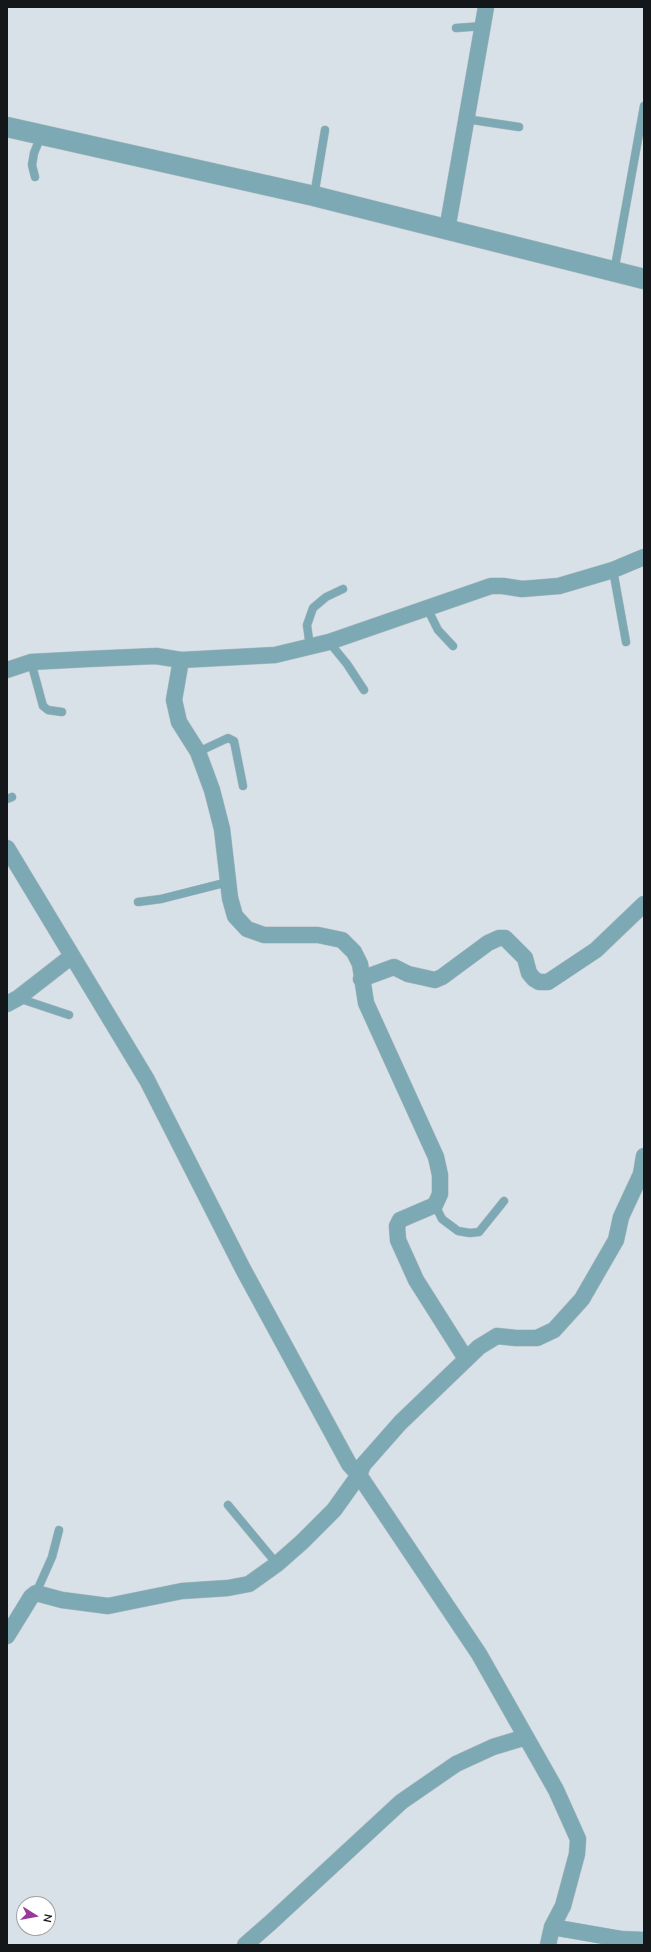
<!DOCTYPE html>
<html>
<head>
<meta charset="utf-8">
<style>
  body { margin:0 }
  #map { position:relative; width:651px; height:1952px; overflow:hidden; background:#d7e1e7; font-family:"Nunito Sans",sans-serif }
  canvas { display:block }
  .frame { position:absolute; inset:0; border:8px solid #131719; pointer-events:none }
  .north { position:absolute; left:16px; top:1896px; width:40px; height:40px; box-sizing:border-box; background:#fff; border:1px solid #a1a2a3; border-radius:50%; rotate:101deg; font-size:11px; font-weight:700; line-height:16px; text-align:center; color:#131719 }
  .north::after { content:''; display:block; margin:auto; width:14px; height:18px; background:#9b369b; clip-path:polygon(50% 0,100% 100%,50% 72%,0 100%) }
</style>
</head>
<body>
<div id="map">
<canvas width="651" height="1952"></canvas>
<div class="frame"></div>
<div class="north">N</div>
</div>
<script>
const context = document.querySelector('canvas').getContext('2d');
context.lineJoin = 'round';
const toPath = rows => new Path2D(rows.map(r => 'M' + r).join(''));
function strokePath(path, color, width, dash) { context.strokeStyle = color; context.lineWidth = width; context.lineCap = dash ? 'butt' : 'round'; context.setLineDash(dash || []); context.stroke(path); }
const service = toPath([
  [456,28,483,26],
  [466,119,519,127],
  [35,177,32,165,34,153,41,136],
  [314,196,325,130],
  [614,272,644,106],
  [613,570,626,642],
  [427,608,438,630,453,646],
  [329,642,347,664,364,690],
  [310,647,307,625,313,608,326,597,343,589],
  [31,662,43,706,48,710,62,712],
  [198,752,228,738,234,741,243,786],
  [7,799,12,797],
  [138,902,161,899,228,882],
  [18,998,69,1015],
  [435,1205,442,1219,458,1231,470,1233,479,1232,504,1201],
  [228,1505,277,1564],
  [36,1593,52,1557,59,1530]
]);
const minor = toPath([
  [447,230,486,7],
  [181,660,174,700,179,722,198,752,212,790,222,829,230,898,235,916,247,929,264,935,318,935,342,940,354,952,360,964,366,1003,436,1157,440,1175,440,1194,435,1205,400,1220,397,1226,398,1240,416,1280,466,1359],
  [7,670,31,662,88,659,156,656,181,660,275,655,329,642,491,586,503,586,522,589,559,586,613,570,644,557],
  [7,848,147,1080,243,1269,349,1464,359,1475,479,1654,556,1790,578,1839,577,1854,563,1906,552,1927,548,1945],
  [361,979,394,967,408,974,435,980,442,977,488,943,499,938,505,938,525,958,529,973,534,979,539,982,548,982,596,950,644,904],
  [7,1004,18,998,72,956],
  [7,1636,31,1597,36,1593,62,1600,108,1606,182,1591,228,1588,249,1584,277,1564,302,1542,334,1510,359,1475,363,1465,400,1423,479,1347,497,1336,516,1338,537,1338,554,1330,582,1299,616,1240,621,1217,641,1174,644,1156],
  [552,1927,621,1939,644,1940],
  [245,1945,269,1924,401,1802,456,1764,493,1747,526,1737]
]);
const tertiary = toPath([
  [7,127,314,196,644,279]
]);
strokePath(service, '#b4bdc2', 9);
strokePath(minor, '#b4bdc2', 17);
strokePath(tertiary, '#b4bdc2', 21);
strokePath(service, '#7da9b4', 8);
strokePath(minor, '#7da9b4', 16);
strokePath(tertiary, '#7da9b4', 20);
</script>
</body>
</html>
